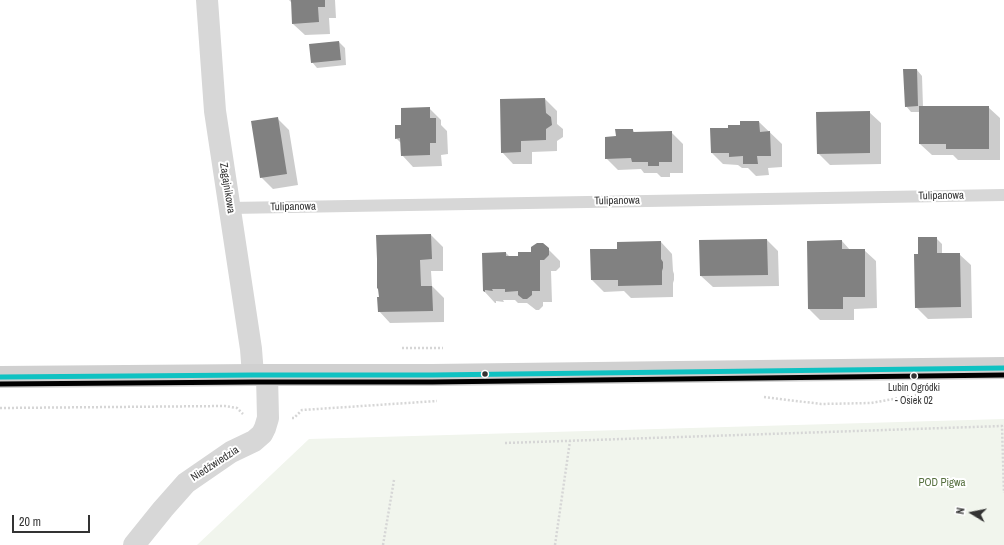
<!DOCTYPE html>
<html>
<head>
<meta charset="utf-8">
<style>
  body { margin:0 }
  #map { position:relative; width:1004px; height:545px; overflow:hidden; background:#fff; font-family:"Archivo Narrow",sans-serif }
  canvas { display:block }
  .north { position:absolute; left:952px; top:493px; width:40px; height:40px; -webkit-text-stroke:3px #fff; paint-order:stroke; rotate:280deg; font-size:11px; font-weight:700; line-height:16px; text-align:center; color:#333 }
  .north::after { content:''; display:block; margin:auto; width:14px; height:18px; background:#333; clip-path:polygon(50% 0,100% 100%,50% 72%,0 100%) }
  .scale { position:absolute; left:12px; top:515px; width:78px; height:18px; box-sizing:border-box; border:2px solid #333; border-top:0; padding-left:5px; font-size:12px; line-height:14px; white-space:nowrap; color:#333; -webkit-text-stroke:3px #fff; paint-order:stroke }
</style>
</head>
<body>
<div id="map">
<canvas width="1004" height="545"></canvas>
<div class="north">N</div>
<div class="scale">20 m</div>
</div>
<script>
const context = document.querySelector('canvas').getContext('2d');
context.lineJoin = 'round';
function fill(path, color) { context.fillStyle = color; context.fill(path, 'evenodd'); }
const toPath = rows => new Path2D(rows.map(r => 'M' + r).join(''));
function strokePath(path, color, width, dash) { context.strokeStyle = color; context.lineWidth = width; context.lineCap = dash ? 'butt' : 'round'; context.setLineDash(dash || []); context.stroke(path); }
function label(font, color, halo, rows, align = 'center') {
  context.font = font + ' "Archivo Narrow",sans-serif'; context.lineWidth = 4; context.setLineDash([]); context.textBaseline = 'middle'; context.strokeStyle = halo; context.fillStyle = color; for (const [text, x, y, turn = 0] of rows) {
    context.save(); context.translate(x, y); context.rotate((+turn || 0) * Math.PI / 180); context.textAlign = isNaN(turn) ? turn : align; if (halo) context.strokeText(text, 0, 0); context.fillText(text, 0, 0); context.restore();
  }
}
fill(toPath([
  [1004,419,1004,545,197,545,309,439]
]), '#f1f5ed');
fill(toPath([
  [289,0,335,0,336,18,329,18,330,34,305,35,293,24,292,3],
  [339,42,345,48,346,65,317,68,312,62],
  [917,70,922,76,923,107,988,107,1000,118,1000,160,958,160,953,155,932,155,920,144,920,112,911,112,906,106],
  [545,99,557,111,557,124,563,129,563,137,557,141,557,151,532,152,532,164,513,164,502,152],
  [429,108,441,120,441,125,447,131,448,154,441,155,442,166,413,167,402,155,402,144,396,138,402,126],
  [869,112,881,123,881,164,830,165,818,153],
  [277,118,289,130,298,185,273,189,261,177],
  [759,122,782,144,782,167,768,168,769,175,756,176,748,168,742,168,738,165,723,164,712,153,729,129],
  [633,130,635,133,671,132,683,144,683,173,670,173,670,177,661,177,657,173,644,173,641,169,618,170,606,158,617,137],
  [431,235,443,247,443,271,431,271,432,286,444,298,444,322,390,323,379,311],
  [936,238,942,244,942,254,959,254,971,265,972,318,928,319,916,307,919,254],
  [767,240,778,251,779,286,713,287,701,276],
  [842,241,850,250,864,250,876,261,877,308,854,309,854,320,820,320,809,309,808,242],
  [661,242,672,254,673,271,674,274,674,280,673,283,673,297,631,298,624,291,604,292,592,280,591,250,618,250],
  [548,249,560,261,560,267,556,271,551,271,552,302,543,302,543,306,539,310,536,310,527,303,518,303,515,300,503,300,504,302,496,301,496,303,495,303,484,291,506,253,510,257,519,257]
]), '#0003');
fill(toPath([
  [291,0,325,0,325,7,318,7,319,22,292,24],
  [339,41,341,60,311,63,309,44],
  [903,69,917,69,918,106,905,107],
  [545,98,546,113,551,117,552,125,546,129,546,140,521,141,521,152,501,153,500,99],
  [919,106,989,106,989,149,946,149,946,144,919,144],
  [430,107,430,118,436,118,436,143,430,143,430,155,401,156,400,138,395,139,395,125,401,125,401,108],
  [870,111,870,153,817,154,816,112],
  [278,117,287,174,260,178,251,121],
  [740,121,759,121,760,132,770,131,771,156,757,156,758,164,743,164,743,156,729,157,729,153,711,153,710,128,728,128,728,125,740,125],
  [615,129,633,129,633,132,672,131,672,162,659,162,659,166,648,166,648,162,632,162,631,158,605,159,605,137,616,136],
  [431,234,432,259,420,260,421,286,432,286,433,311,378,312,377,297,379,297,378,289,377,288,377,259,376,235],
  [918,237,937,237,937,253,960,253,961,307,915,308,914,254,918,254],
  [767,239,768,275,700,276,699,240],
  [842,240,842,249,865,249,865,297,843,297,843,309,808,309,807,241],
  [661,241,661,259,663,262,663,268,662,271,662,285,618,286,618,280,591,280,590,249,617,249,617,242],
  [537,243,543,243,549,248,549,255,544,260,540,260,540,291,532,291,532,295,527,299,523,299,518,295,518,291,505,292,505,289,492,289,493,291,485,290,485,292,483,291,482,253,506,252,506,256,518,256,518,252,531,252,531,247]
]), '#818181');
strokePath(toPath([
  [402,348,443,348],
  [764,397,821,404,871,403,916,395],
  [0,408,225,406,237,408,243,414],
  [292,418,294,418,302,410,437,401],
  [505,443,1002,426,1004,493],
  [383,545,394,480],
  [555,545,570,441]
]), '#d6d6d6', 2.5, [2, 2]);
strokePath(toPath([
  [230,208,1004,195]
]), '#d7d7d7', 12);
strokePath(toPath([
  [207,0,215,111,251,349,253,375],
  [134,545,163,509,186,483,231,452,254,441,262,434,265,428,268,418,267,375]
]), '#d7d7d7', 22);
strokePath(toPath([
  [0,377,253,375,432,375,1004,368]
]), '#d0d0d0', 22);
strokePath(toPath([
  [0,377,253,375,432,375,1004,368]
]), '#0fc2c2', 5);
strokePath(toPath([
  [0,384,253,382,432,382,1004,375]
]), '#000', 5);
for (const [x, y, r, color] of [
  [485,374,3.5,"#333"],
  [914,376,3.5,"#333"]
]) { const dot = new Path2D(); dot.arc(x, y, r, 0, 2 * Math.PI); context.fillStyle = color; context.fill(dot); strokePath(dot, '#fff', 1.5); }
label('10px', '#333', '#fff', [
  ["Lubin Ogródki",914,388],
  ["- Osiek 02",914,401]
]);
label('11px', '#333', '#fff', [
  ["Zagajnikowa",227,188,81],
  ["Tulipanowa",941,196,-1],
  ["Tulipanowa",617,201,-1],
  ["Tulipanowa",293,207,-1],
  ["Niedźwiedzia",215,464,-33]
]);
label('11px', '#56703f', '#fff', [
  ["POD Pigwa",942,483]
]);
</script>
</body>
</html>
